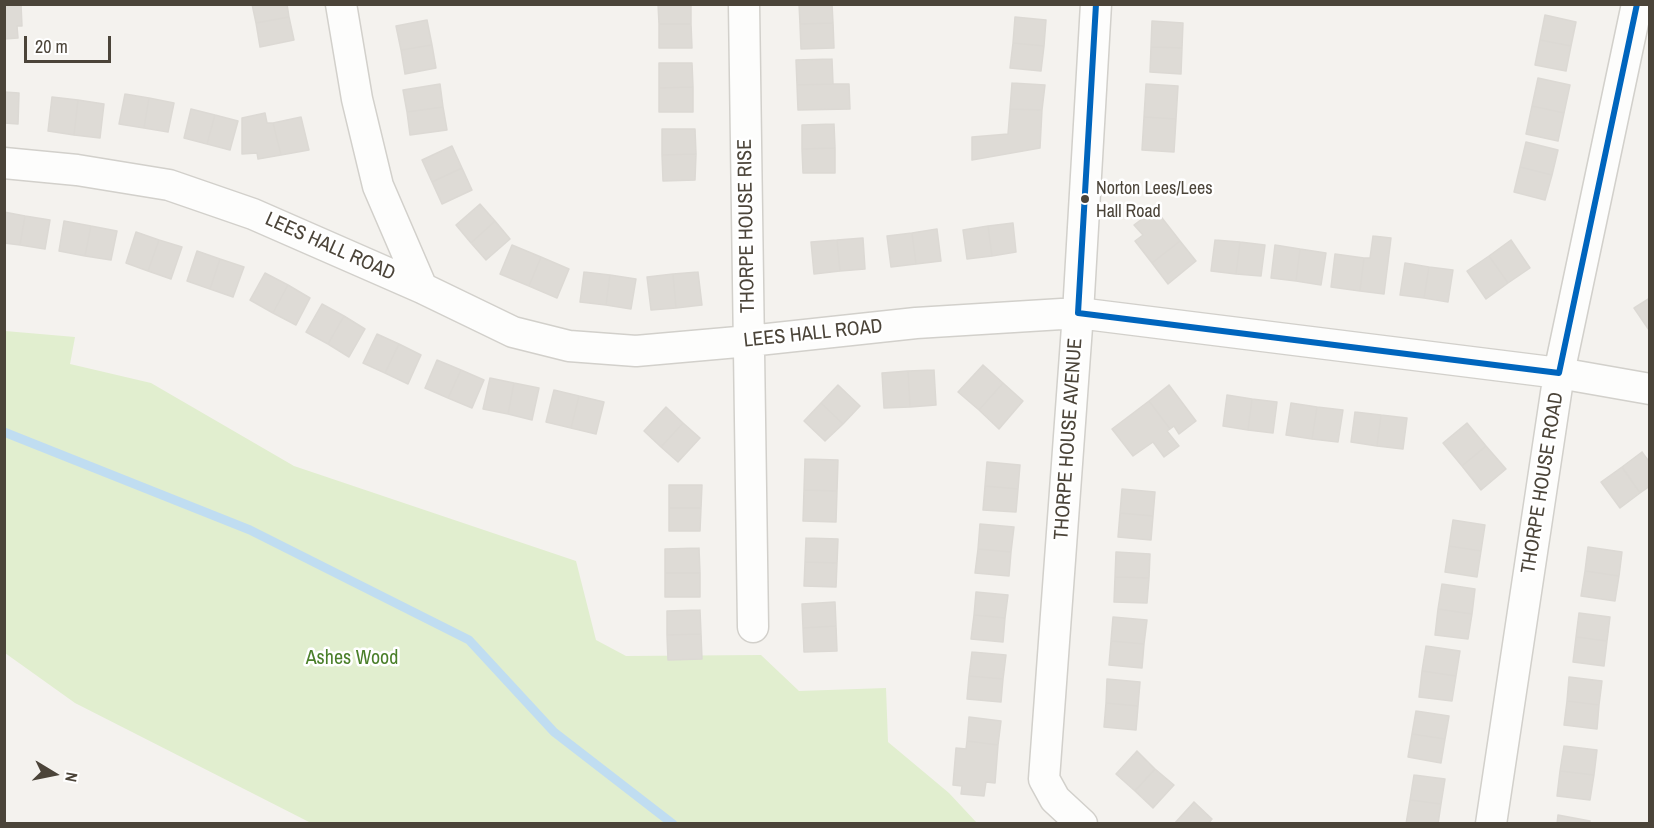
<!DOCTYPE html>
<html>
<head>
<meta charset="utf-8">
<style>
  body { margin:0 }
  #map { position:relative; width:1654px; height:828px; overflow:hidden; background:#f4f2ee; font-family:"Archivo Narrow",sans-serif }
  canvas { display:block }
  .frame { position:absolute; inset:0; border:6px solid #4b4439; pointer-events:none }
  .north { position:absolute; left:24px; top:744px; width:60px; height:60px; -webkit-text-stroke:4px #fff; paint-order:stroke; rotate:100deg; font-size:16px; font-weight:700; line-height:24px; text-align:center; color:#4b4439 }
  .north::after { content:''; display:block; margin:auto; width:21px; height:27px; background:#4b4439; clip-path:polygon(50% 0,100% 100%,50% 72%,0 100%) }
  .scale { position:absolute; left:24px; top:36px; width:87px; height:27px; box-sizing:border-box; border:3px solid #4b4439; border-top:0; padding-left:8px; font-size:18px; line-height:21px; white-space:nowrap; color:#4b4439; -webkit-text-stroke:4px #fff; paint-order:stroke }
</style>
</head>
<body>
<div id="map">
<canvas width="1654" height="828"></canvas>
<div class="frame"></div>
<div class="north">N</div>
<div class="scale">20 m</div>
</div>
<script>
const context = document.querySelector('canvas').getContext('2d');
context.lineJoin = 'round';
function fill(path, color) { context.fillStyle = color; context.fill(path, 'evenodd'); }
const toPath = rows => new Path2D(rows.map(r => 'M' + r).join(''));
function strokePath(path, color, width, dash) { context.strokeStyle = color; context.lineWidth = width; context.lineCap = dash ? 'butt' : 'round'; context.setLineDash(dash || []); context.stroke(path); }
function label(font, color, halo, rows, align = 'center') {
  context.font = font + ' "Archivo Narrow",sans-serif'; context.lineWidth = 5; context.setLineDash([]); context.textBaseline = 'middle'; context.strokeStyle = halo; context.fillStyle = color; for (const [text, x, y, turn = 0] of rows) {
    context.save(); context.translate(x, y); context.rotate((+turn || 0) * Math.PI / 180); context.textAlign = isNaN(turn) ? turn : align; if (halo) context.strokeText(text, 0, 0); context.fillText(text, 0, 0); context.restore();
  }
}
fill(toPath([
  [5,331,75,337,70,364,151,383,294,466,576,561,596,640,626,656,761,655,799,691,886,688,888,742,949,793,977,823,311,823,75,703,5,653]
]), '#e1eecf');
strokePath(toPath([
  [4,432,250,530,469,640,554,732,673,824]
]), '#c0ddf1', 9);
const building = toPath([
  [4,4,21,4,22,26,17,26,18,38,4,39,4,4],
  [252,4,287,4,289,17,256,23,252,4],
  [658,4,691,4,691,24,659,24,658,4],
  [799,4,832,4,833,23,800,24,799,4],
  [1545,15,1576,22,1571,46,1540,40,1545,15],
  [289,17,294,40,260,47,256,23,289,17],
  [1015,17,1046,20,1044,46,1013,43,1015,17],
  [427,20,432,45,401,50,396,26,427,20],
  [1152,21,1183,23,1182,48,1151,47,1152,21],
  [833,23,834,48,801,49,800,24,833,23],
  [659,24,691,24,692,48,659,48,659,24],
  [1540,40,1571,46,1566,71,1535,65,1540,40],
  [1013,43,1044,46,1041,71,1010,68,1013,43],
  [432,45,436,68,405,74,401,50,432,45],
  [1151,47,1182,48,1181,74,1150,72,1151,47],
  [832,59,833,84,797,85,796,60,832,59],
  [659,63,692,63,693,87,659,88,659,63],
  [1538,78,1570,85,1564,113,1532,106,1538,78],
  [1012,83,1045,85,1042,110,1010,109,1012,83],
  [440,84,443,107,407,112,403,90,440,84],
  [833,84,849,84,850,109,798,110,797,85,833,84],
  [1146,84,1178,86,1176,119,1144,117,1146,84],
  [693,87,693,112,659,112,659,88,693,87],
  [4,92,19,93,18,124,4,123,4,92],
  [125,94,149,98,144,128,119,124,125,94],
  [52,97,78,100,74,135,48,131,52,97],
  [149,98,174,103,168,132,144,128,149,98],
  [78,100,104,104,100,138,74,135,78,100],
  [1532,106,1564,113,1558,141,1526,134,1532,106],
  [443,107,447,130,410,135,407,112,443,107],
  [191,109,215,115,207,144,184,138,191,109],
  [1010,109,1042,110,1040,148,972,160,972,137,1008,134,1010,109],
  [265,113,267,123,273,123,281,155,258,159,257,153,242,154,242,118,265,113],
  [215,115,238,121,230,150,207,144,215,115],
  [301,117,309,150,281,155,273,123,301,117],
  [1144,117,1176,119,1174,152,1142,150,1144,117],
  [834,124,835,148,802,149,802,125,834,124],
  [662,129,695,129,696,154,662,155,662,129],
  [1526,142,1558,150,1552,175,1520,167,1526,142],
  [452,146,462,168,432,182,422,160,452,146],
  [835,148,835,173,803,173,802,149,835,148],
  [696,154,695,180,663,181,662,155,696,154],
  [1520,167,1552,175,1545,200,1514,192,1520,167],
  [462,168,472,190,442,204,432,182,462,168],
  [480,204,495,221,471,243,456,225,480,204],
  [1155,209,1180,241,1152,263,1135,241,1143,235,1134,225,1155,209],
  [4,212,25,216,20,245,4,243,4,212],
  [25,216,50,220,45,249,20,245,25,216],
  [64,221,91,226,85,256,59,251,64,221],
  [495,221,510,239,486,260,471,243,495,221],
  [1013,223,1016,252,992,256,988,226,1013,223],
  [91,226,117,231,111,260,85,256,91,226],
  [988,226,992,256,967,259,963,230,988,226],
  [937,229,941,261,916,264,912,233,937,229],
  [136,232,159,240,148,271,126,263,136,232],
  [912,233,916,264,891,267,887,236,912,233],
  [1373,236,1391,238,1384,294,1360,291,1364,258,1370,258,1373,236],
  [863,238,865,269,840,271,837,240,863,238],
  [159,240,182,247,171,279,148,271,159,240],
  [837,240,840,271,814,274,811,242,837,240],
  [1215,240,1240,242,1236,274,1211,271,1215,240],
  [1511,240,1530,268,1508,283,1489,256,1511,240],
  [1180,241,1196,261,1168,284,1152,263,1180,241],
  [1240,242,1265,245,1261,276,1236,274,1240,242],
  [512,245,541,257,529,286,500,274,512,245],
  [1275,245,1300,249,1296,281,1271,278,1275,245],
  [1300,249,1326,253,1321,285,1296,281,1300,249],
  [197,251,220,259,210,289,187,281,197,251],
  [1335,254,1364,258,1360,291,1331,287,1335,254],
  [1489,256,1508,283,1486,299,1467,271,1489,256],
  [541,257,569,269,557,298,529,286,541,257],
  [220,259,244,267,233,297,210,289,220,259],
  [1405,263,1429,267,1424,298,1400,295,1405,263],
  [1429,267,1453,270,1448,302,1424,298,1429,267],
  [584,272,610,275,606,305,580,302,584,272],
  [698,272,702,305,676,308,673,274,698,272],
  [265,273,288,285,273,313,250,300,265,273],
  [673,274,676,308,651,310,647,277,673,274],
  [610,275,636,279,631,309,606,305,610,275],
  [288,285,310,298,296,325,273,313,288,285],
  [1650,298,1650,330,1649,330,1634,308,1650,298],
  [322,304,344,316,328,344,306,332,322,304],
  [344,316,365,329,349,357,328,344,344,316],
  [377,334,399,344,385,373,363,363,377,334],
  [399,344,421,355,408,384,385,373,399,344],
  [437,360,461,370,448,398,425,388,437,360],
  [983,365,1003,383,979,410,958,392,983,365],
  [461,370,484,380,472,408,448,398,461,370],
  [934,370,936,405,910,407,908,371,934,370],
  [908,371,910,407,884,408,882,373,908,371],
  [490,378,514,383,508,414,483,409,490,378],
  [514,383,539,388,532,420,508,414,514,383],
  [1003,383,1023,401,999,429,979,410,1003,383],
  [838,385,860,406,843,424,821,403,838,385],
  [1169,385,1196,421,1179,434,1174,426,1170,429,1149,401,1169,385],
  [554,390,579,396,571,428,546,422,554,390],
  [1227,395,1252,399,1248,430,1223,426,1227,395],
  [579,396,604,402,596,434,571,428,579,396],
  [1252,399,1277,402,1273,433,1248,430,1252,399],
  [1149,401,1170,429,1167,431,1179,446,1164,457,1153,442,1133,456,1112,429,1149,401],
  [821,403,843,424,825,441,804,421,821,403],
  [1291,403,1317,407,1312,439,1286,435,1291,403],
  [666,407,683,423,661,447,644,431,666,407],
  [1317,407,1343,410,1338,442,1312,439,1317,407],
  [1355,412,1381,415,1377,446,1351,442,1355,412],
  [1381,415,1407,418,1403,449,1377,446,1381,415],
  [683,423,700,438,678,462,661,447,683,423],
  [1467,423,1486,446,1462,466,1443,443,1467,423],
  [1486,446,1506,469,1481,490,1462,466,1486,446],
  [1642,452,1650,463,1650,486,1640,493,1622,467,1642,452],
  [805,459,838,460,837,491,804,490,805,459],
  [987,462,1020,465,1018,489,985,486,987,462],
  [1622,467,1640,493,1620,508,1601,482,1622,467],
  [669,485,702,485,701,508,669,508,669,485],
  [985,486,1018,489,1016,512,983,510,985,486],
  [1122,489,1155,492,1153,516,1120,513,1122,489],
  [804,490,837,491,836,522,803,521,804,490],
  [669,508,701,508,700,531,669,531,669,508],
  [1120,513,1153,516,1151,540,1118,537,1120,513],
  [1453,520,1485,525,1481,551,1449,546,1453,520],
  [980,524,1014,527,1011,552,978,549,980,524],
  [806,538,838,539,837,563,805,562,806,538],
  [1449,546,1481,551,1477,577,1445,572,1449,546],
  [1588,547,1622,552,1619,576,1585,571,1588,547],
  [699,548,700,573,665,573,665,549,699,548],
  [978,549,1011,552,1009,576,975,573,978,549],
  [1116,552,1150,554,1149,578,1115,577,1116,552],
  [805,562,837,563,836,587,804,586,805,562],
  [1585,571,1619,576,1615,601,1581,596,1585,571],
  [665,573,700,573,700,597,665,597,665,573],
  [1115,577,1149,578,1147,603,1114,602,1115,577],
  [1442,584,1475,589,1472,614,1438,609,1442,584],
  [976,592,1008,595,1005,618,974,615,976,592],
  [835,602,836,626,803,628,802,604,835,602],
  [1438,609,1472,614,1468,639,1435,635,1438,609],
  [700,610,701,634,667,635,667,611,700,610],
  [1579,613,1610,617,1607,641,1576,637,1579,613],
  [974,615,1005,618,1003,642,971,639,974,615],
  [1113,617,1147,620,1144,644,1111,641,1113,617],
  [836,626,837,651,804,652,803,628,836,626],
  [701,634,702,659,668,660,667,635,701,634],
  [1576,637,1607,641,1604,666,1573,662,1576,637],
  [1111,641,1144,644,1142,668,1109,665,1111,641],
  [1426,646,1460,651,1456,676,1422,671,1426,646],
  [972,652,1006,655,1003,679,969,676,972,652],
  [1422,671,1456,676,1452,701,1419,697,1422,671],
  [969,676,1003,679,1001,702,967,699,969,676],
  [1569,677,1602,681,1599,705,1567,701,1569,677],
  [1107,679,1140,682,1138,706,1106,703,1107,679],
  [1567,701,1599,705,1597,729,1564,725,1567,701],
  [1106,703,1138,706,1136,730,1104,727,1106,703],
  [1416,711,1449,716,1445,739,1412,734,1416,711],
  [969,717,1001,721,998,745,967,741,969,717],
  [1412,734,1445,739,1441,763,1408,757,1412,734],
  [967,741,998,745,995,783,986,782,984,796,961,794,962,786,953,785,956,748,966,749,967,741],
  [1564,746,1597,750,1594,775,1560,771,1564,746],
  [1137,751,1155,769,1135,791,1116,774,1137,751],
  [1155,769,1174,785,1153,808,1135,791,1155,769],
  [1560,771,1594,775,1590,800,1557,796,1560,771],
  [1414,775,1445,779,1441,804,1410,800,1414,775],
  [1410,800,1441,804,1438,824,1406,824,1410,800],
  [1194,802,1212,819,1208,824,1174,824,1194,802],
  [1558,815,1590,821,1589,824,1557,824,1558,815]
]);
fill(building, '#dedbd6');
strokePath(building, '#dcd9d4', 1.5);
const minor = toPath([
  [341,4,357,99,378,186,422,288],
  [744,4,753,627],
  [4,163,77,170,169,185,253,214,422,288,513,332,569,346,636,351,749,341,916,323,1078,313,1559,373,1650,389],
  [1082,824,1055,799,1044,779,1078,313,1096,4],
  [1491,824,1559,373,1637,4]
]);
strokePath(minor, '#d2d0cb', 33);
strokePath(minor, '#fdfdfc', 30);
strokePath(toPath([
  [1096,4,1078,313,1559,373,1637,4]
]), '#0065bd', 6);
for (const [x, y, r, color] of [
  [1085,199,5,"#4b4439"]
]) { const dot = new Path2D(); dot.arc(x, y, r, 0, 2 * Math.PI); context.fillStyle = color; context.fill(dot); strokePath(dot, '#fff', 2); }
label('18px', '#4b4439', '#fff', [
  ["Norton Lees/Lees",1096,189],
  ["Hall Road",1096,212]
], 'left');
label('20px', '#4b4439', '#fff', [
  ["THORPE HOUSE RISE",747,226,-91],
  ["LEES HALL ROAD",330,247,24],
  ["LEES HALL ROAD",813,334,-6],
  ["THORPE HOUSE AVENUE",1069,439,-86],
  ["THORPE HOUSE ROAD",1543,483,-81]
]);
label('20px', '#4a7f2a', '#fff', [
  ["Ashes Wood",352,659]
]);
</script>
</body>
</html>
